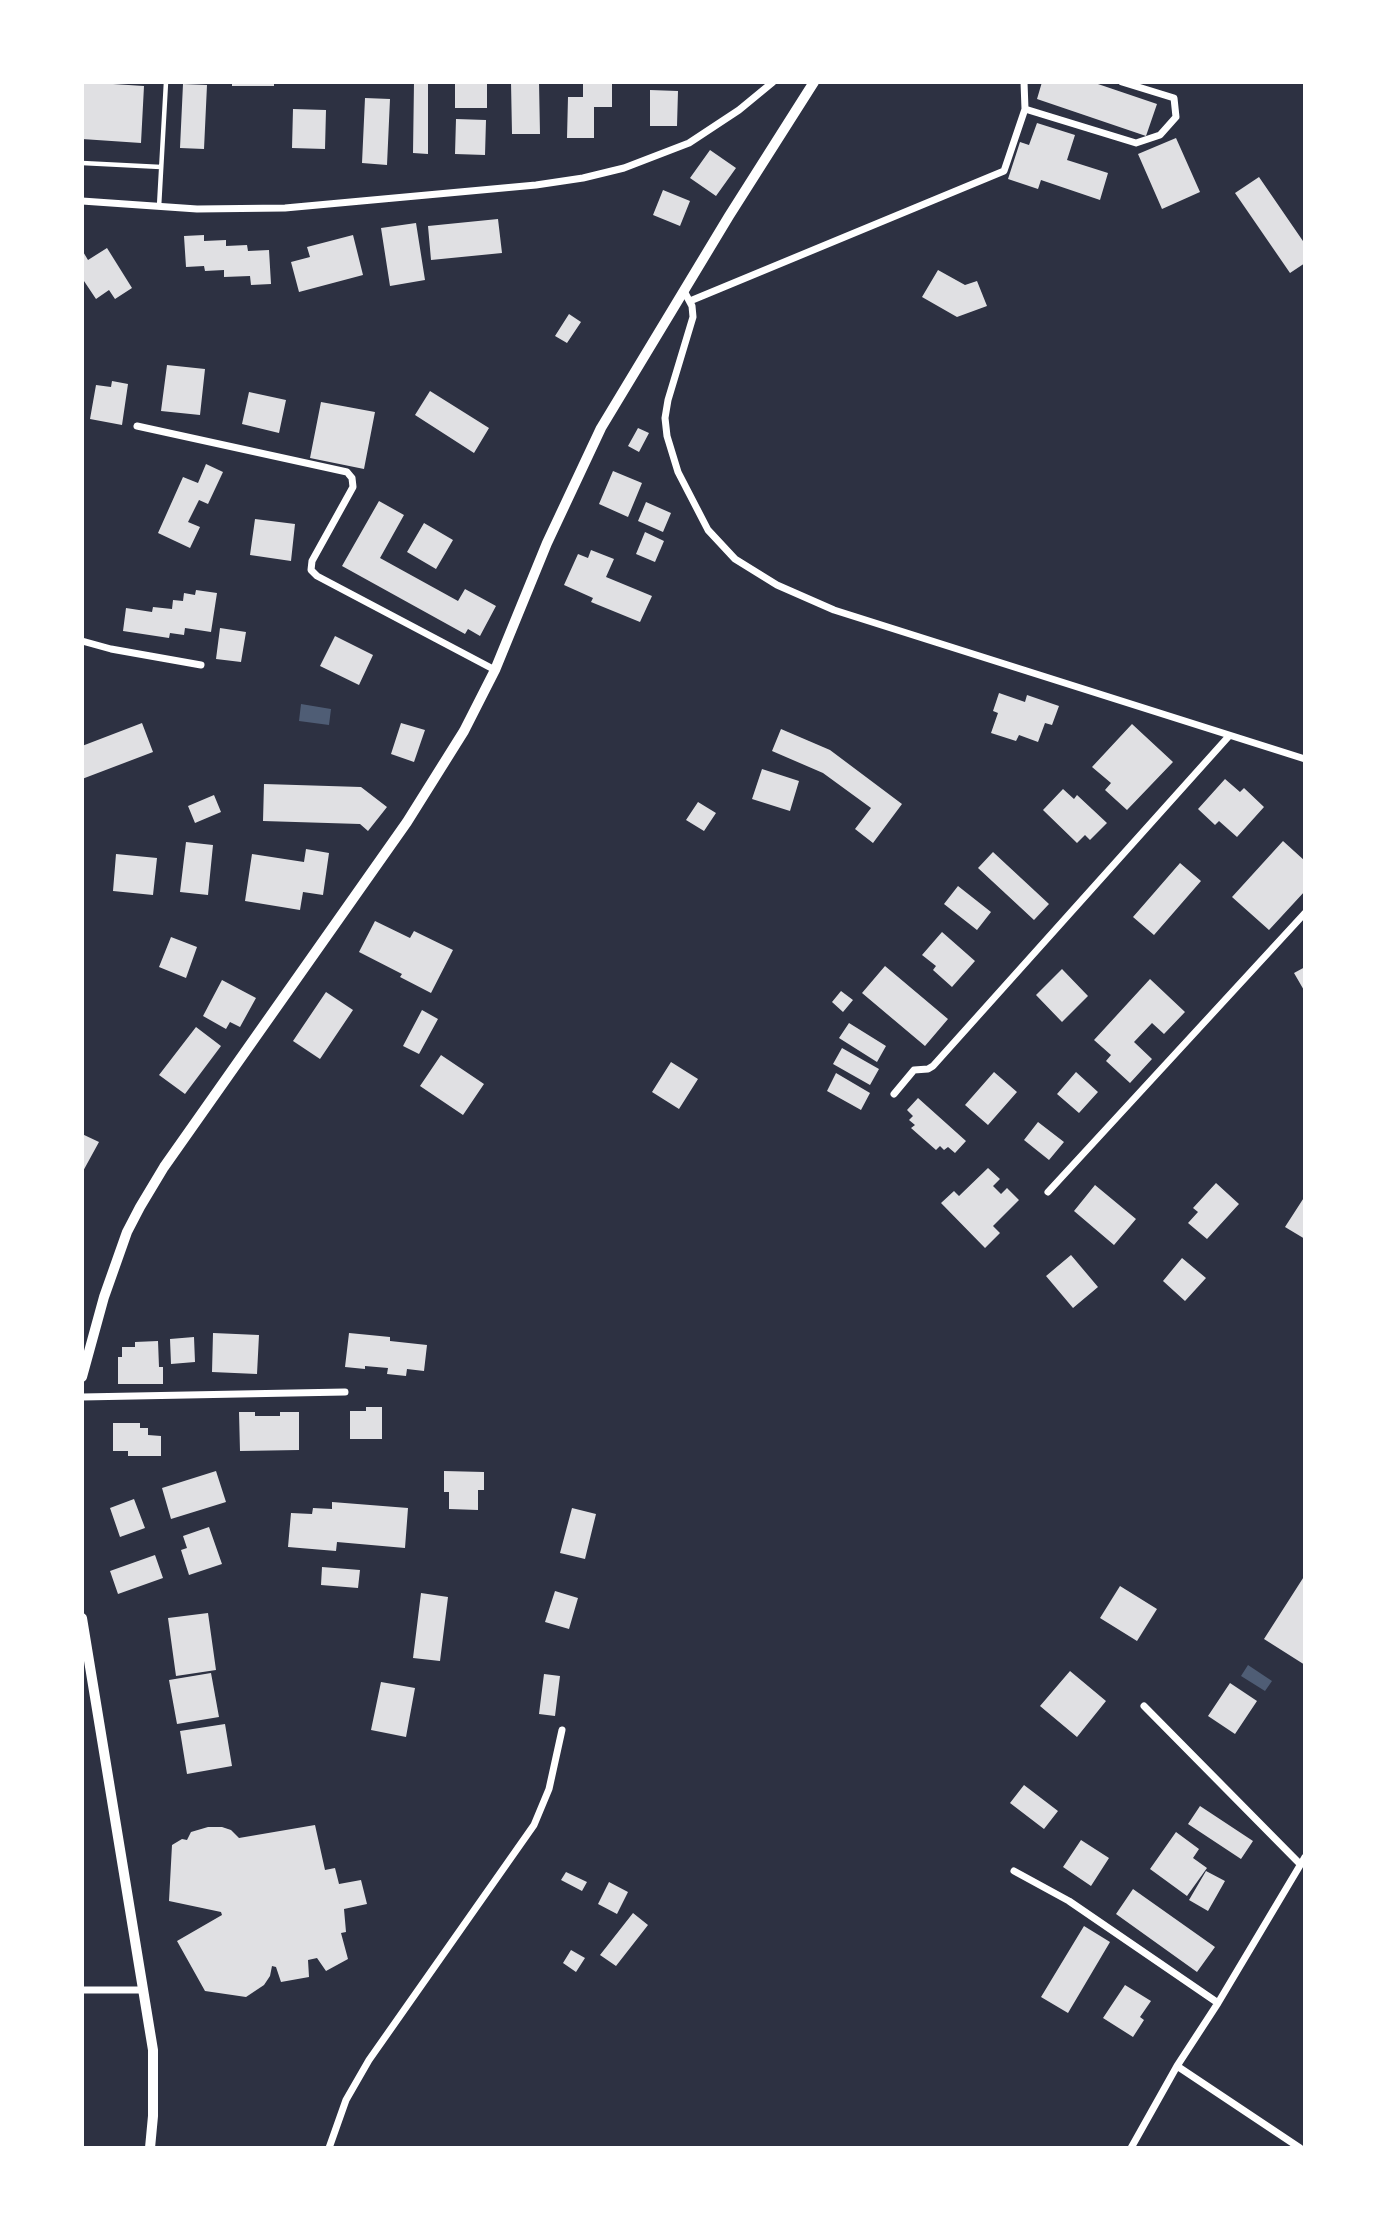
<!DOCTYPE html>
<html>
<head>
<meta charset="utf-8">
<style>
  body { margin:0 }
  #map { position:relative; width:1387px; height:2230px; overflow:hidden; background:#2d3142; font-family:Quicksand,sans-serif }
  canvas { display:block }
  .frame { position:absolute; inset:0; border:84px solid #fff; pointer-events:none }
</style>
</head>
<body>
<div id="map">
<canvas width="1387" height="2230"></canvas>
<div class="frame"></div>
</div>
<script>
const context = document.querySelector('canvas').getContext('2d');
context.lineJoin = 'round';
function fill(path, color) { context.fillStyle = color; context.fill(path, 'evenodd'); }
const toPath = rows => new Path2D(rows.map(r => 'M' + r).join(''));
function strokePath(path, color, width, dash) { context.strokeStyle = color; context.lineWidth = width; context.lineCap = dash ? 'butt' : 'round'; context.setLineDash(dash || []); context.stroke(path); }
fill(toPath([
  [301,704,331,709,329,725,299,721],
  [1248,1665,1272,1681,1265,1691,1241,1676]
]), '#4f5d75');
fill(toPath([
  [82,82,144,86,141,143,82,139],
  [232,82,274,82,274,86,232,86],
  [414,82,428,82,428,154,413,153],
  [455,82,487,82,487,108,455,108],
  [511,82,539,82,540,134,512,134],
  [583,82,612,82,612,107,594,107,594,138,567,138,568,97,583,97],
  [1042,82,1092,82,1157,104,1146,136,1037,99],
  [183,84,207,85,204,149,180,148],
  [650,90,678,91,677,126,650,126],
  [365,98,390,99,387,165,362,163],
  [293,109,326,110,325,149,292,148],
  [456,119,486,120,485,155,455,154],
  [1037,123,1075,135,1067,160,1108,173,1100,200,1041,180,1038,189,1008,179,1020,142,1029,145],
  [1176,138,1200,192,1162,209,1138,154],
  [710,150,736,168,716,196,690,178],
  [1259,177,1305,244,1305,263,1290,273,1235,193],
  [663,190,690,201,680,226,653,215],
  [498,219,502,253,431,260,428,226],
  [416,223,425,280,390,286,381,228],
  [204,235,204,241,226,240,226,246,247,245,248,251,269,250,271,284,251,285,250,276,224,277,224,270,205,271,204,266,186,267,184,236],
  [353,235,363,275,299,292,291,262,310,257,307,247],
  [107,248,132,288,115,299,109,290,96,299,82,278,82,250,88,260],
  [938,270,965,285,977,281,987,306,957,317,922,297],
  [569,314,581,322,567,343,555,336],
  [167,365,205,369,200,415,161,411],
  [112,381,128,384,122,425,90,419,96,385,111,387],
  [430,391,489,428,474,453,415,415],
  [249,392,286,400,279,433,242,424],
  [321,402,375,412,364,469,310,458],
  [638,428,649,433,639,452,628,446],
  [206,464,223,472,208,504,199,500,188,522,200,527,190,548,158,533,183,477,198,483],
  [613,471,642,483,628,517,599,504],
  [379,501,404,515,380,558,458,601,465,589,496,606,480,636,468,629,465,634,342,566],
  [646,502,671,513,663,532,638,521],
  [255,519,295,524,291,561,250,555],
  [424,523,453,540,436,569,407,552],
  [645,532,664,541,655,562,636,554],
  [591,550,614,559,606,577,652,596,640,622,591,602,593,598,564,585,578,554,588,558],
  [196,590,217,593,211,632,185,628,184,635,170,633,169,638,123,631,126,608,152,612,153,607,172,609,173,600,183,601,184,593,195,595],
  [220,628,246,632,241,662,216,659],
  [335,636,373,655,359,685,320,666],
  [999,693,1025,702,1027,695,1059,706,1052,725,1045,723,1038,742,1019,735,1016,741,991,733,998,713,993,711],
  [142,723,153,752,82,779,82,746],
  [401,723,425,730,414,762,391,754],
  [1132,724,1173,762,1127,810,1105,790,1111,783,1092,767],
  [781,729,830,750,902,804,873,843,855,829,871,808,823,773,772,751],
  [762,769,799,781,790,811,752,799],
  [1225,779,1240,792,1244,788,1264,807,1237,837,1219,821,1215,825,1198,809],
  [264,784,361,787,387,807,368,831,360,824,263,821],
  [1063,789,1074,799,1077,795,1107,823,1090,840,1085,835,1077,843,1043,810],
  [214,795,221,812,195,823,188,806],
  [698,802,716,813,704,831,686,820],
  [1283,841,1305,861,1305,891,1269,930,1232,897],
  [186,842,213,845,208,895,180,892],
  [306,849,329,853,323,895,303,892,300,910,245,901,252,854,304,862],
  [993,852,1049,904,1034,920,978,868],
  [116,854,157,858,153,895,113,891],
  [1180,863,1201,881,1154,935,1133,917],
  [958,886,991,912,977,930,944,904],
  [375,921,410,938,414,931,453,950,431,993,400,977,402,974,359,952],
  [942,932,975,961,952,987,933,970,936,966,922,955],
  [171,937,197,947,186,978,159,967],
  [885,966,948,1019,925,1046,862,993],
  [1305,967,1305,992,1294,973],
  [1062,969,1088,996,1062,1022,1036,995],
  [1150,979,1185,1012,1164,1034,1152,1023,1134,1042,1152,1059,1130,1083,1106,1061,1111,1055,1094,1040],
  [222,980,256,998,240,1027,230,1022,226,1029,203,1016],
  [841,991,853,1000,843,1012,832,1002],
  [326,992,353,1010,320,1059,293,1041],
  [422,1010,438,1019,419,1054,403,1046],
  [849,1023,886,1046,877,1062,839,1038],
  [196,1027,221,1046,185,1094,159,1075],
  [842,1048,879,1069,870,1085,833,1064],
  [441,1055,484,1084,463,1115,420,1086],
  [671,1062,698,1079,679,1109,652,1092],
  [994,1072,1017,1092,988,1125,965,1105],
  [1076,1072,1098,1092,1079,1113,1057,1094],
  [836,1073,870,1093,861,1110,827,1091],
  [918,1098,966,1141,955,1153,948,1147,944,1150,940,1146,936,1150,911,1128,915,1125,909,1120,913,1116,907,1110],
  [1038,1122,1064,1142,1049,1160,1024,1140],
  [82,1134,99,1142,82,1173],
  [988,1168,1000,1179,993,1186,1001,1194,1007,1188,1019,1200,993,1226,1000,1233,985,1248,941,1203,954,1191,959,1196],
  [1216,1183,1239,1204,1207,1239,1188,1223,1198,1212,1193,1208],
  [1095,1185,1136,1219,1114,1245,1074,1211],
  [1305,1196,1305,1239,1285,1227],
  [1071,1255,1098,1287,1073,1308,1046,1276],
  [1182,1258,1206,1278,1185,1301,1163,1281],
  [213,1333,259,1335,257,1374,212,1372],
  [349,1333,390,1337,390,1341,427,1345,424,1371,407,1369,406,1376,387,1374,388,1368,365,1366,365,1369,345,1367],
  [194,1337,195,1362,171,1364,170,1339],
  [158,1341,159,1367,163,1367,163,1384,118,1384,118,1357,122,1357,122,1347,135,1347,135,1342],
  [366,1407,382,1407,382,1439,350,1439,350,1411,366,1411],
  [239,1412,255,1412,255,1416,280,1416,280,1412,299,1412,299,1450,240,1451],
  [113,1423,140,1423,140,1428,148,1428,148,1435,161,1436,161,1456,128,1456,128,1451,113,1451],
  [216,1471,226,1502,171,1519,162,1488],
  [444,1471,484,1472,484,1490,478,1490,478,1510,449,1509,449,1492,444,1492],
  [134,1499,145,1528,120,1537,110,1508],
  [332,1502,408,1508,405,1548,337,1542,336,1551,288,1547,291,1513,312,1514,313,1508,332,1509],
  [572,1508,596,1514,585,1559,560,1553],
  [209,1527,222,1564,189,1575,181,1550,187,1548,183,1536],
  [155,1555,163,1578,118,1594,110,1571],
  [322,1567,360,1570,358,1588,321,1585],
  [1305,1575,1305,1665,1264,1639],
  [1120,1586,1157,1609,1137,1641,1100,1618],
  [555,1591,578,1598,569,1629,545,1622],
  [421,1593,448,1597,440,1661,413,1658],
  [208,1613,216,1670,176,1676,168,1618],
  [1070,1671,1106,1701,1077,1737,1040,1706],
  [211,1673,219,1717,177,1724,169,1680],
  [544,1674,560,1676,555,1716,539,1714],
  [381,1682,415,1688,406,1737,371,1730],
  [1230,1683,1257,1701,1235,1734,1208,1716],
  [225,1724,232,1766,187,1774,180,1731],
  [1024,1785,1058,1811,1044,1829,1010,1803],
  [1200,1806,1253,1841,1241,1859,1188,1824],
  [315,1825,325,1870,335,1868,339,1884,361,1880,367,1904,344,1909,346,1932,341,1933,348,1959,326,1971,317,1958,308,1960,309,1977,281,1982,276,1967,272,1966,270,1976,264,1985,246,1997,205,1991,177,1941,222,1915,221,1912,169,1901,172,1845,182,1839,187,1840,191,1832,208,1827,222,1827,231,1830,239,1838],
  [1176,1832,1199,1849,1193,1858,1207,1868,1187,1896,1150,1869],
  [1081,1840,1109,1858,1091,1886,1063,1867],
  [1206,1871,1225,1881,1208,1911,1189,1900],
  [566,1872,587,1882,582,1891,561,1880],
  [609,1882,628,1892,617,1914,598,1904],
  [1133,1889,1215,1947,1197,1972,1116,1914],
  [633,1913,648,1925,616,1966,600,1955],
  [1084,1926,1110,1942,1068,2013,1041,1997],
  [571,1950,585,1958,576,1972,563,1963],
  [1125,1985,1151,2001,1140,2017,1144,2020,1133,2037,1103,2018]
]), '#e0e0e3');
strokePath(toPath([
  [82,163,161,167],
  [159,207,166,82]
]), '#fff', 4.5);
strokePath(toPath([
  [1025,109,1136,143,1160,135,1176,117,1174,98,1122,82],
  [82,201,197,209,285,208,536,185,583,178,624,168,689,143,739,110,773,82],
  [684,291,692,306,693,317,668,400,665,418,667,436,678,472,708,530,735,559,777,585,834,610,1305,759],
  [690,301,1004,171,1025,109,1024,82],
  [137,426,347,472,352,478,353,487,312,561,311,570,317,576,495,670],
  [82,641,111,649,201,665],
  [894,1094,914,1070,928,1069,933,1066,1229,736],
  [1048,1192,1305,913],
  [82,1397,345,1392],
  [1144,1706,1300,1864],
  [1014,1871,1069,1901,1218,2003],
  [82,1990,144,1990],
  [1177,2066,1300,2148],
  [329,2148,346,2100,369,2060,534,1825,549,1789,562,1730],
  [1131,2148,1177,2066,1218,2003,1305,1857]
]), '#fff', 7);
strokePath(toPath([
  [82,1377,104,1297,127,1232,140,1207,164,1167,407,822,464,731,495,670,547,543,601,428,729,216,814,82],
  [82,1618,153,2050,153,2116,150,2148]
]), '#fff', 10);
</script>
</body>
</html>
